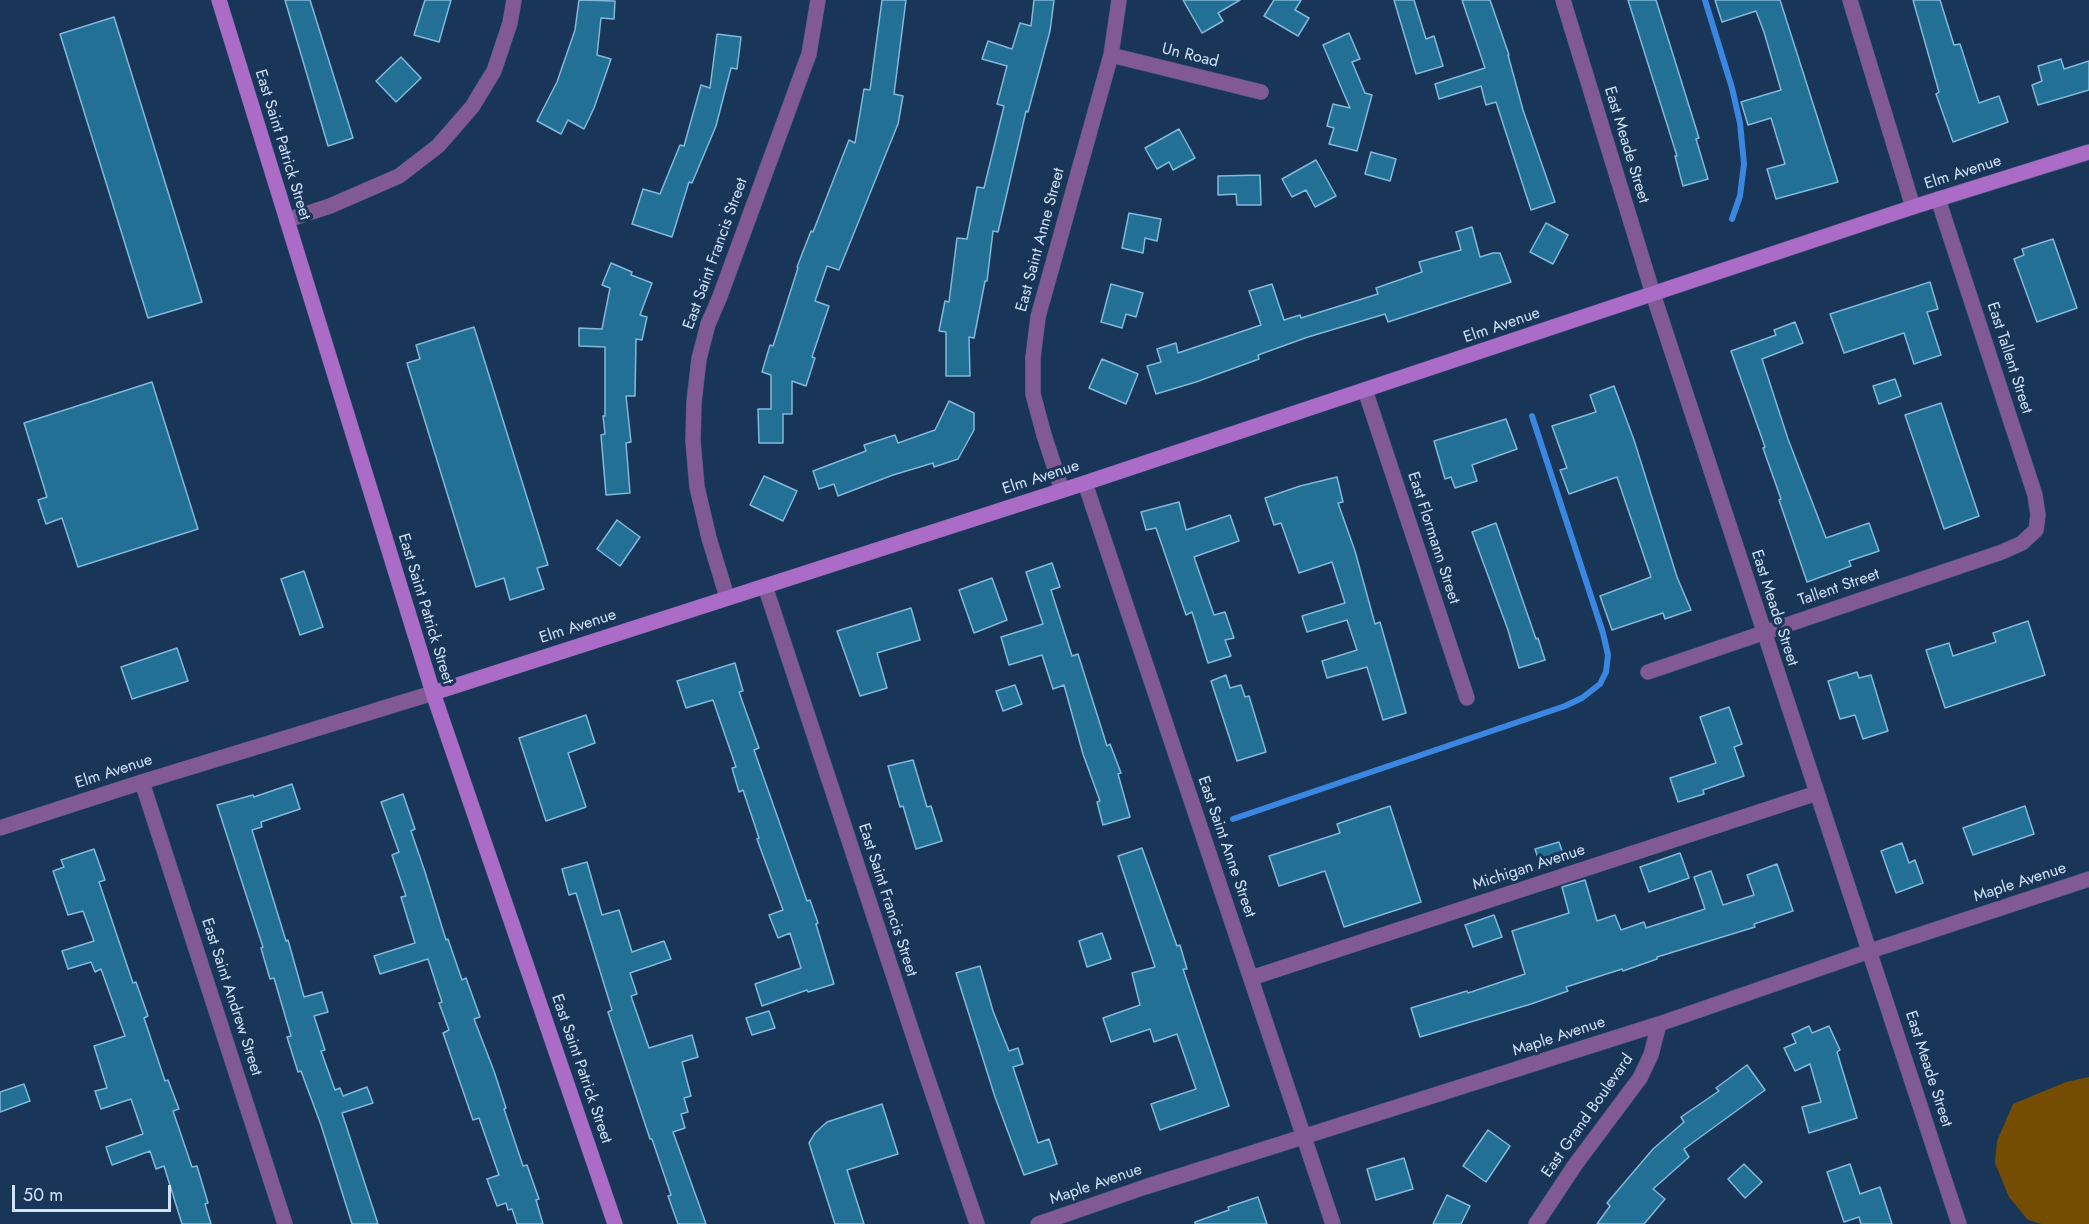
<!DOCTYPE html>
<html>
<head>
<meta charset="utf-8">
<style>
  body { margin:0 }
  #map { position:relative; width:2089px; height:1224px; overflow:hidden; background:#193659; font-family:Jost,sans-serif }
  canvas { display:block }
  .scale { position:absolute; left:12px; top:1185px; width:159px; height:27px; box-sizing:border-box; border:3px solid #d0e1f8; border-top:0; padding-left:8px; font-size:18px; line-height:21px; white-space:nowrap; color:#d0e1f8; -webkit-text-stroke:4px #193659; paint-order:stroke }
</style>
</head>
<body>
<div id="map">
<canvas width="2089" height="1224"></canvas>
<div class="scale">50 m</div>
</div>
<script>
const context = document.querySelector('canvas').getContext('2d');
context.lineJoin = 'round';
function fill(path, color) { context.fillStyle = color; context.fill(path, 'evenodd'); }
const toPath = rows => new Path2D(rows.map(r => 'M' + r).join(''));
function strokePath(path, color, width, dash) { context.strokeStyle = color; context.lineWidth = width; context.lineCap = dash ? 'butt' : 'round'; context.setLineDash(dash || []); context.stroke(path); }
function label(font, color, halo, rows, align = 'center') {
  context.font = font + ' Jost,sans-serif'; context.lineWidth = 6; context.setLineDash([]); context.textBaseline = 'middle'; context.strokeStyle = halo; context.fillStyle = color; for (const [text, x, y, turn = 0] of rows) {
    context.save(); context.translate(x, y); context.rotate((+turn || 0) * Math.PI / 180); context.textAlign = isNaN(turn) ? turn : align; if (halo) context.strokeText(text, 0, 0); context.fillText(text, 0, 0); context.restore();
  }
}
fill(toPath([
  [2089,1077,2089,1224,2042,1224,2028,1220,2009,1197,1995,1163,1997,1141,2013,1104,2066,1082]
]), '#754d02');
strokePath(toPath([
  [1705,0,1732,88,1740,123,1744,164,1740,196,1732,219],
  [1233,819,1565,706,1582,698,1600,684,1606,672,1608,655,1603,633,1532,416]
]), '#3a87e2', 6);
const building = toPath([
  [285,0,310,0,353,138,328,146,285,0],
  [425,0,451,0,439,42,414,35,425,0],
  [579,0,615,1,614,19,601,18,597,55,611,59,594,108,584,129,568,120,561,134,537,121,557,82,575,30,579,0],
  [882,0,906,0,894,94,903,96,898,124,839,270,827,266,815,301,829,306,812,357,815,358,806,386,792,381,792,414,783,414,783,443,759,443,758,409,771,409,771,375,762,372,770,345,773,346,798,268,797,267,811,231,813,232,849,140,855,143,864,89,870,90,882,0],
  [1034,0,1054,0,1050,31,1028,112,1026,111,998,232,993,231,987,281,985,281,974,338,969,337,970,376,946,376,946,332,939,331,945,301,949,302,957,238,967,239,977,187,984,188,1004,106,997,104,1007,66,982,59,988,41,1012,49,1020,23,1031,26,1034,0],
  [1183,0,1240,0,1218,13,1223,21,1202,33,1183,0],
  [1274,0,1301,0,1295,10,1309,18,1298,36,1264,16,1274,0],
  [1394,0,1414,0,1426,39,1434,36,1443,66,1416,74,1394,0],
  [1462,0,1490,0,1509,55,1508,55,1523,110,1555,202,1531,210,1496,102,1486,105,1481,86,1439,99,1435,84,1485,68,1462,0],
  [1628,0,1656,0,1699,138,1696,139,1708,179,1683,186,1675,156,1677,156,1628,0],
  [1715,0,1780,0,1838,182,1776,199,1767,169,1785,164,1771,118,1748,125,1741,102,1781,90,1764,32,1756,11,1722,22,1715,0],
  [1913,0,1940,0,1954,45,1960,44,1979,103,1999,96,2008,122,1953,142,1936,94,1939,92,1913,0],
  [114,17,202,302,148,318,60,34,114,17],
  [1349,33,1360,59,1352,62,1365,93,1372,95,1357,151,1329,144,1334,128,1327,126,1333,104,1350,108,1323,45,1349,33],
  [717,34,741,37,737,69,731,68,716,126,692,183,689,182,672,237,632,224,643,189,660,194,680,145,684,146,701,85,710,88,717,34],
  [401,57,421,78,396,102,376,81,401,57],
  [2061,59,2064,69,2089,61,2089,90,2038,105,2032,85,2042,81,2038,66,2061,59],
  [1179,129,1195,158,1173,170,1169,162,1157,169,1145,148,1179,129],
  [1371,152,1396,159,1390,181,1365,174,1371,152],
  [1316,160,1336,196,1315,207,1306,190,1292,197,1282,179,1316,160],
  [1260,175,1261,205,1237,205,1236,194,1218,195,1218,176,1260,175],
  [1129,213,1161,219,1157,241,1145,238,1143,253,1122,248,1129,213],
  [1546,223,1568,235,1553,264,1530,252,1546,223],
  [1472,227,1480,257,1493,253,1500,253,1511,282,1388,322,1385,314,1308,337,1258,355,1259,359,1196,382,1156,394,1147,366,1161,362,1157,349,1176,343,1178,353,1261,325,1249,291,1272,284,1284,320,1300,315,1301,318,1378,294,1376,288,1422,272,1419,262,1461,250,1456,232,1472,227],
  [2053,239,2077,308,2037,322,2014,259,2024,255,2022,249,2053,239],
  [611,263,632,272,631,275,652,283,640,315,647,317,642,340,636,339,635,396,626,396,631,442,626,443,630,493,606,495,601,435,605,434,603,416,605,416,605,347,579,346,579,328,602,329,610,288,602,285,611,263],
  [1930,282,1938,309,1927,312,1941,355,1914,364,1904,333,1844,353,1830,314,1930,282],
  [1111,284,1143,293,1136,317,1126,314,1122,328,1101,322,1111,284],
  [1795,322,1803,343,1762,359,1788,439,1826,538,1869,523,1879,551,1849,561,1851,566,1807,582,1779,500,1781,499,1763,448,1765,447,1731,351,1776,335,1774,330,1795,322],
  [474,327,548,565,537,568,544,589,510,600,504,578,476,587,407,363,420,359,416,345,474,327],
  [1102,359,1138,374,1126,404,1089,388,1102,359],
  [1895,379,1901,396,1879,404,1873,386,1895,379],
  [152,382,198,529,78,567,62,518,46,524,38,500,47,497,24,423,152,382],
  [1614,386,1634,440,1677,577,1691,610,1665,619,1663,613,1612,630,1600,596,1651,577,1617,477,1569,494,1560,470,1567,468,1552,426,1596,412,1590,395,1614,386],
  [949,401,974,413,974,430,958,459,934,467,933,463,893,475,838,496,834,484,819,489,813,471,866,451,864,445,895,435,898,443,935,430,949,401],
  [1941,403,1979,516,1944,529,1905,415,1941,403],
  [1506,419,1517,449,1472,465,1477,481,1455,488,1451,477,1445,479,1434,441,1506,419],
  [764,476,797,491,783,521,750,505,764,476],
  [1337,477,1343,502,1338,503,1355,551,1375,624,1380,622,1406,713,1383,720,1367,667,1327,678,1322,661,1357,650,1347,620,1307,632,1302,616,1345,603,1332,562,1299,573,1281,523,1274,525,1265,498,1300,486,1337,477],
  [1179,502,1186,530,1230,515,1239,541,1194,557,1214,615,1225,612,1234,638,1225,640,1231,656,1208,663,1192,612,1186,615,1156,528,1146,530,1141,512,1179,502],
  [617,520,640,537,620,566,597,549,617,520],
  [1496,523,1536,639,1538,638,1545,660,1519,668,1508,630,1472,532,1496,523],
  [1052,563,1060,587,1051,590,1072,656,1078,654,1107,746,1110,744,1121,773,1118,774,1130,817,1103,825,1097,802,1100,801,1083,754,1064,685,1053,689,1042,655,1009,665,1001,637,1043,624,1026,572,1052,563],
  [304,571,323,627,300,635,281,579,304,571],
  [992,578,1007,620,974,633,959,590,992,578],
  [911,608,920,640,877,653,887,688,860,696,837,631,911,608],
  [2028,621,2045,675,1945,708,1926,650,1949,643,1953,656,1996,642,1993,633,2028,621],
  [177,648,188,681,132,699,121,667,177,648],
  [735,663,743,691,739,692,759,748,754,750,807,901,810,900,818,923,816,924,834,984,808,992,807,990,762,1006,755,984,801,968,790,933,778,938,769,915,783,910,757,839,759,838,743,790,739,792,732,768,736,767,713,700,686,708,677,681,735,663],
  [1857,672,1859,678,1871,675,1888,731,1863,739,1855,715,1840,719,1828,681,1857,672],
  [1226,675,1230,688,1241,685,1245,697,1249,696,1266,752,1237,761,1211,681,1226,675],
  [1015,685,1022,704,1003,711,996,691,1015,685],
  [1729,707,1742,744,1734,747,1744,776,1703,790,1704,794,1678,802,1670,778,1716,763,1700,717,1729,707],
  [586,715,595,743,568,753,586,807,546,821,519,738,586,715],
  [913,760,927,807,931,806,942,841,916,849,903,806,900,807,888,766,913,760],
  [292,784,300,809,261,822,262,827,252,830,286,941,288,940,304,997,322,992,328,1012,314,1016,325,1050,321,1051,335,1090,340,1088,343,1096,367,1087,373,1103,342,1113,378,1224,352,1224,321,1125,301,1071,298,1072,287,1037,291,1036,274,978,270,979,261,948,263,947,217,805,253,795,254,797,292,784],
  [403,794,415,829,411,831,425,872,446,940,448,939,462,980,466,978,480,1017,474,1019,494,1071,506,1108,504,1109,523,1166,527,1165,539,1199,536,1200,543,1224,517,1224,512,1209,508,1210,506,1203,497,1206,487,1179,499,1175,479,1118,473,1120,443,1033,449,1030,439,1003,442,1002,428,959,380,974,374,956,415,943,401,897,406,896,392,855,399,852,381,802,403,794],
  [1390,806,1421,902,1344,927,1325,871,1279,886,1269,856,1340,833,1337,824,1390,806],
  [2025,806,2034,834,1973,855,1963,828,2025,806],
  [1559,842,1565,860,1541,867,1535,849,1559,842],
  [1902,843,1909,863,1915,860,1923,883,1896,893,1881,851,1902,843],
  [1142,848,1177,946,1180,945,1187,969,1183,969,1229,1106,1160,1130,1151,1104,1196,1089,1177,1034,1154,1042,1150,1029,1111,1042,1103,1018,1140,1005,1132,973,1155,967,1118,856,1142,848],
  [94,849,105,880,99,882,133,983,136,982,148,1016,144,1018,165,1081,168,1080,179,1109,173,1111,192,1167,197,1166,208,1203,205,1204,211,1224,182,1224,164,1166,156,1169,150,1151,112,1165,106,1147,143,1134,131,1099,101,1109,95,1091,107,1088,94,1046,125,1036,101,969,95,972,91,962,68,969,62,951,94,941,83,911,68,915,53,871,64,867,61,860,94,849],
  [1680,853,1689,878,1649,892,1640,867,1680,853],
  [587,862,602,915,619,910,632,952,664,941,671,959,630,973,637,994,631,996,649,1048,692,1035,698,1057,682,1062,691,1096,684,1098,688,1112,681,1114,685,1128,673,1132,706,1224,678,1224,668,1196,671,1195,652,1139,650,1139,608,1012,612,1010,576,893,569,895,562,869,587,862],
  [1777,864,1793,911,1754,924,1755,927,1657,957,1657,959,1623,971,1622,969,1566,987,1568,991,1531,1004,1420,1037,1411,1008,1467,991,1468,993,1525,974,1512,931,1569,913,1562,887,1585,880,1597,921,1615,915,1621,930,1644,922,1646,928,1705,909,1694,877,1711,871,1723,905,1754,895,1747,875,1777,864],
  [1494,915,1502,937,1473,947,1465,925,1494,915],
  [1102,933,1111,959,1087,967,1079,941,1102,933],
  [980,966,993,1011,1009,1051,1018,1048,1023,1064,1013,1067,1038,1143,1049,1139,1057,1164,1024,1175,995,1097,956,973,980,966],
  [769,1011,775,1028,752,1035,746,1018,769,1011],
  [1809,1026,1812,1033,1829,1026,1840,1050,1837,1052,1857,1118,1809,1133,1802,1107,1821,1102,1810,1064,1795,1071,1784,1048,1796,1043,1792,1034,1809,1026],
  [1747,1065,1765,1090,1684,1149,1689,1157,1653,1189,1665,1199,1644,1224,1597,1224,1610,1206,1607,1203,1653,1149,1684,1122,1681,1117,1719,1091,1716,1088,1747,1065],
  [24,1084,30,1101,0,1112,0,1092,24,1084],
  [882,1104,898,1154,847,1170,864,1224,835,1224,809,1143,815,1133,827,1122,882,1104],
  [1488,1130,1510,1146,1486,1182,1463,1166,1488,1130],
  [1404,1158,1413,1189,1376,1200,1367,1169,1404,1158],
  [1744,1164,1762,1182,1745,1198,1728,1179,1744,1164],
  [1850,1164,1860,1194,1880,1187,1892,1224,1861,1224,1859,1217,1844,1222,1827,1172,1850,1164],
  [1447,1195,1470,1206,1461,1224,1433,1224,1447,1195],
  [1258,1197,1267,1224,1195,1224,1195,1222,1229,1210,1228,1207,1258,1197]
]);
fill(building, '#237096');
strokePath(building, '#82b8d8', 1.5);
const street = toPath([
  [1563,0,1653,294,1959,1224],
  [1850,0,1913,207],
  [1111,55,1261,92],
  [287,220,330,206,399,176,438,146,472,107,494,71,510,23,514,0],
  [1365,390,1467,698],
  [1085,483,1333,1224],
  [1062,490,1044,435,1033,394,1033,358,1038,317,1111,55,1119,0],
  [765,586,923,1065,977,1224],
  [727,597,709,538,697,487,693,441,694,402,699,359,708,324,719,299,809,54,818,0],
  [1648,672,2002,552,2022,543,2036,530,2038,515,2035,495,1938,199],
  [142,782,285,1224],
  [0,828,142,782,433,693],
  [1251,978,1817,793],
  [1038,1224,1145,1187,1659,1024,1870,951,2089,879],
  [1536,1224,1575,1165,1640,1078,1651,1055,1659,1024]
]);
const secondary = toPath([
  [219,0,433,693,615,1224],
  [433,693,1085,483,1913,207,2089,152]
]);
strokePath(street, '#3a5576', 16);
strokePath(secondary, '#3a5576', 16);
strokePath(street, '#815a93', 15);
strokePath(secondary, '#ab6cc8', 15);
label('16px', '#d0e1f8', '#193659', [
  ["Un Road",1190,56,14],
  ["East Saint Patrick Street",282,145,73],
  ["East Meade Street",1626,145,73],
  ["Elm Avenue",1963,173,-18],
  ["East Saint Anne Street",1041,240,-75],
  ["East Saint Francis Street",716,254,-70],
  ["Elm Avenue",1502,326,-19],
  ["East Tallent Street",2009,358,72],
  ["Elm Avenue",1041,478,-18],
  ["East Flormann Street",1433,538,72],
  ["Tallent Street",1839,588,-19],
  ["East Meade Street",1774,608,72],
  ["East Saint Patrick Street",425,609,73],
  ["Elm Avenue",578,627,-18],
  ["Elm Avenue",114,772,-18],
  ["East Saint Anne Street",1226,847,71],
  ["Michigan Avenue",1529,868,-18],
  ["Maple Avenue",2020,883,-18],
  ["East Saint Francis Street",887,900,72],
  ["East Saint Andrew Street",231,997,72],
  ["Maple Avenue",1559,1037,-18],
  ["East Saint Patrick Street",581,1069,71],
  ["East Meade Street",1928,1069,72],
  ["East Grand Boulevard",1588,1116,-55],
  ["Maple Avenue",1096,1185,-19]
]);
</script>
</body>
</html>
